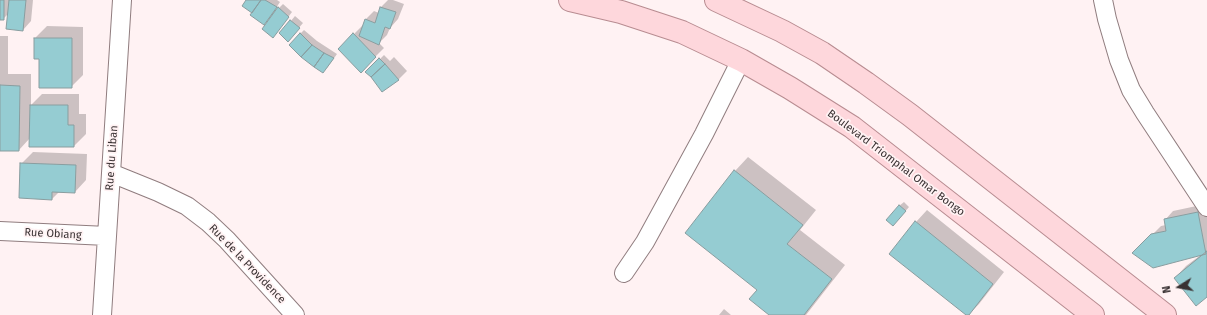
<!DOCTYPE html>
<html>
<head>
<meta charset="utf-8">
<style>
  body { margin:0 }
  #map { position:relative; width:1207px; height:315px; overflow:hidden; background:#fff2f3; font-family:"Fira Sans",sans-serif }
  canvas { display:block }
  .north { position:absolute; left:1159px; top:267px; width:40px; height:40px; -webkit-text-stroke:3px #fff2f3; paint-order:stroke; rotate:259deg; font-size:11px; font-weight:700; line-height:16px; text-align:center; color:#393132 }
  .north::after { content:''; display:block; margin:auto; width:14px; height:18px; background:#393132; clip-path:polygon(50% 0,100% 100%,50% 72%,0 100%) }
</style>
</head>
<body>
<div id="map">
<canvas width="1207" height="315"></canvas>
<div class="north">N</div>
</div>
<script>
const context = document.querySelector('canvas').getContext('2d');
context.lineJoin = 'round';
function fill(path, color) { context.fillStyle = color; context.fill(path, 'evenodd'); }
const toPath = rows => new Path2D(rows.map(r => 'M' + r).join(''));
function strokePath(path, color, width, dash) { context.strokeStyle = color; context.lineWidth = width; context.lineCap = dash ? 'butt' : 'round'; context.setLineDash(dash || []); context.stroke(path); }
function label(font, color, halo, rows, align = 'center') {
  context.font = font + ' "Fira Sans",sans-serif'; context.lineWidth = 3.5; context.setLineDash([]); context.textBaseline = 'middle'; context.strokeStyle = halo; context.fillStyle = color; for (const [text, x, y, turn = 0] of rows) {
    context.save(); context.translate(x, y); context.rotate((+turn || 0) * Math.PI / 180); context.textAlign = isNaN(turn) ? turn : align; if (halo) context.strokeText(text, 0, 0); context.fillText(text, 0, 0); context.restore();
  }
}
fill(toPath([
  [0,0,33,0,31,21,23,30,9,13,3,19,0,19],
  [247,0,277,0,280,2,274,11,275,12,283,4,292,12,277,32,272,16,264,24,253,13],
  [388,0,393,0,404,4,398,19,390,28,387,35,379,43,384,48,361,71,339,49,362,26,363,27,366,19,374,11,379,13,381,7],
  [295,16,303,23,292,36,281,33],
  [47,26,83,27,83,75,71,87,40,58,35,38],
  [304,30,317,41,337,54,327,68,300,34],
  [0,36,8,36,8,74,31,74,31,105,42,94,79,94,79,114,86,114,86,134,74,146,30,138,19,150,0,150],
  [384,55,390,61,394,57,407,71,399,79,382,91,367,72],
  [33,152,87,154,86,180,75,192,59,192,52,199,21,164],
  [748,157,816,210,800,230,845,265,806,315,770,315,758,290,735,171],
  [904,202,909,207,897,221,899,206],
  [1206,204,1207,209,1207,296,1175,278,1186,266,1202,254,1134,253,1161,226,1166,225,1165,220,1173,211],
  [927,210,1004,272,979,304,968,315,916,222],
  [724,309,731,315,719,315]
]), '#0003');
const building = toPath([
  [0,0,4,0,4,20,0,20,0,0],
  [9,0,26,0,23,31,6,29,9,0],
  [246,0,261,0,252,13,242,6,246,0],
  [261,0,265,0,277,7,264,25,250,15,261,0],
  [278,7,289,17,273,38,262,29,278,7],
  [380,7,396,12,390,29,385,27,379,45,359,36,365,19,375,23,380,7],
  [290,20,300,28,288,42,279,33,290,20],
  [300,33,312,45,301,57,289,45,300,33],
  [353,33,376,57,361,73,338,49,353,33],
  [34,38,72,38,72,88,39,88,39,59,34,59,34,38],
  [312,45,324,53,314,67,301,57,312,45],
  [324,53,334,58,323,73,314,67,324,53],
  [379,58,385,64,371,77,365,72,379,58],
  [385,64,399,80,382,92,371,77,385,64],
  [0,85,20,86,19,151,0,151,0,85],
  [30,105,68,105,68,125,74,125,74,147,29,147,30,105],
  [20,163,76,165,75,193,52,192,52,200,19,198,20,163],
  [734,170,803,225,787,244,832,279,804,315,769,315,749,299,757,290,685,233,734,170],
  [899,205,906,211,893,226,886,220,899,205],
  [1198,212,1206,254,1153,268,1132,253,1151,234,1166,231,1164,219,1198,212],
  [915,221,993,284,969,315,966,315,889,254,915,221],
  [1207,251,1207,297,1196,306,1174,278,1207,251]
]);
fill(building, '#95ccd2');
strokePath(building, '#899d9f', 1);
const street = toPath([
  [1103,0,1107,19,1119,60,1131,90,1145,113,1207,207],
  [111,173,158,192,187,206,208,222,227,240,295,315],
  [0,231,107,236],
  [624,273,645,242,704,134,741,60],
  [102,315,122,0]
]);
const primary = toPath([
  [570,0,621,12,682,32,741,60,790,88,852,127,1093,315],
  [716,0,782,31,822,53,866,83,910,115,1165,315]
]);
strokePath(street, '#907d7f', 20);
strokePath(primary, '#b88c91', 24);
strokePath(street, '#fff', 18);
strokePath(primary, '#fed7dc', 22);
label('11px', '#393132', '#fff2f3', [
  ["Rue du Liban",112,158,-86],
  ["Boulevard Triomphal Omar Bongo",896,163,37],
  ["Rue Obiang",53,234,3],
  ["Rue de la Providence",247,264,46]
]);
</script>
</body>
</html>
